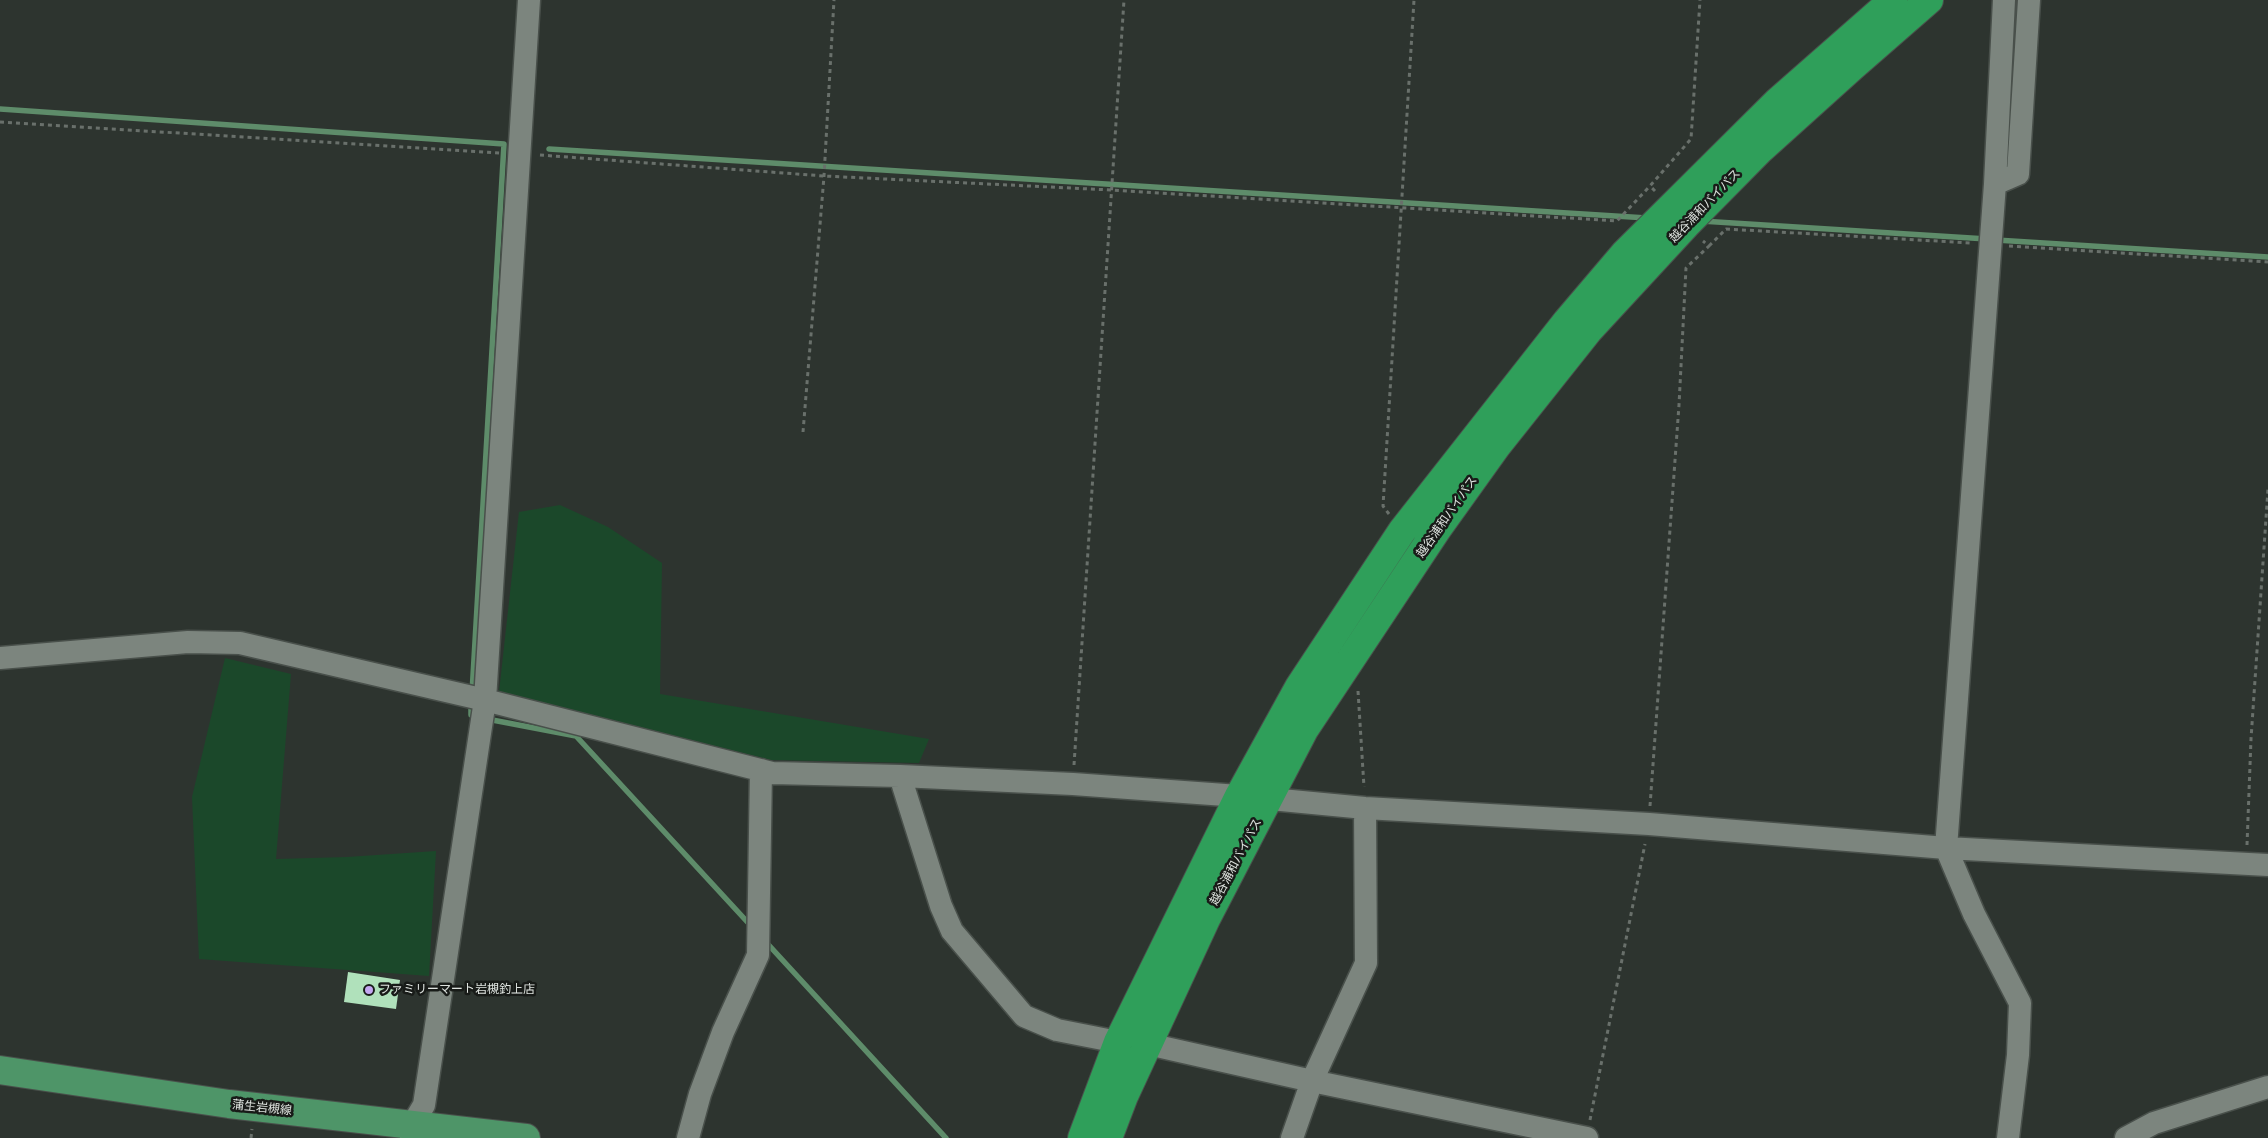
<!DOCTYPE html>
<html>
<head>
<meta charset="utf-8">
<style>
  body { margin:0 }
  canvas { display:block; background:#2d342f }
</style>
</head>
<body>
<canvas width="2268" height="1138"></canvas>
<script>
const context = document.querySelector('canvas').getContext('2d');
context.lineJoin = 'round';
function fill(path, color) { context.fillStyle = color; context.fill(path, 'evenodd'); }
const toPath = rows => new Path2D(rows.map(r => 'M' + r).join(''));
function strokePath(path, color, width, dash) { context.strokeStyle = color; context.lineWidth = width; context.lineCap = dash ? 'butt' : 'round'; context.setLineDash(dash || []); context.stroke(path); }
function label(font, color, halo, rows, align = 'center') {
  context.font = font + ' "PT Sans","Noto Sans JP",sans-serif'; context.lineWidth = 5; context.setLineDash([]); context.textBaseline = 'middle'; context.strokeStyle = halo; context.fillStyle = color; for (const [text, x, y, turn = 0] of rows) {
    context.save(); context.translate(x, y); context.rotate((+turn || 0) * Math.PI / 180); context.textAlign = isNaN(turn) ? turn : align; if (halo) context.strokeText(text, 0, 0); context.fillText(text, 0, 0); context.restore();
  }
}
fill(toPath([
  [560,505,608,527,662,563,660,694,929,739,919,763,771,760,499,692,519,512],
  [225,658,291,674,276,859,347,857,436,851,429,976,199,959,192,797]
]), '#1b482a');
strokePath(toPath([
  [0,109,504,144,472,693],
  [549,149,1647,218],
  [1701,221,1987,239],
  [1996,240,2268,257],
  [471,702,471,715,478,717],
  [487,719,576,736,752,927],
  [765,941,946,1138]
]), '#5e8c6a', 5.5);
fill(toPath([
  [348,972,400,980,396,1009,344,1002]
]), '#b0e1bb');
const minor = toPath([
  [2004,0,1995,184,1946,848,1974,914,2020,1003,2018,1055,2008,1138],
  [1995,184,2018,174,2029,0],
  [0,658,188,642,240,643,485,700,772,773,900,776,1073,784,1239,796,1365,808,1649,824,1946,848,2268,865],
  [900,776,941,906,952,931,1024,1016,1057,1030,1118,1042],
  [1148,1044,1312,1081,1587,1138],
  [411,1138,412,1125,424,1105,485,700,529,0],
  [688,1138,700,1094,723,1032,758,955,761,770],
  [1292,1138,1312,1081,1366,963,1365,808],
  [2126,1138,2154,1123,2268,1087]
]);
const major = toPath([
  [0,1070,229,1104,526,1138]
]);
const highway = toPath([
  [1082,1138,1118,1042,1239,796,1299,687,1402,531,1567,321,1624,254,1778,101,1893,0],
  [1108,1138,1124,1096,1206,919,1304,730,1438,528,1496,447,1589,330,1686,225,1761,149,1852,67,1929,0]
]);
strokePath(minor, '#49504b', 25);
strokePath(major, '#49504b', 30);
strokePath(highway, '#49504b', 30);
strokePath(toPath([
  [0,122,501,153],
  [540,155,824,176,1111,190,1617,221,1650,186],
  [1655,191,1650,186,1691,139,1700,0],
  [1709,246,1726,229,1971,243],
  [2009,246,2268,262],
  [803,432,824,176,834,0],
  [1389,514,1383,506,1414,0],
  [1358,691,1364,787],
  [1074,765,1124,0],
  [1650,806,1679,405,1686,268,1709,246,1703,241],
  [2247,845,2251,739,2268,489],
  [1590,1120,1645,844],
  [251,1138,252,1129]
]), '#69706b', 3, [4, 4]);
strokePath(minor, '#7c857e', 22);
strokePath(major, '#4e9568', 28);
strokePath(highway, '#2f9f5a', 28);
for (const [x, y, r, color] of [
  [369,990,5,"#c4a7f1"]
]) { const dot = new Path2D(); dot.arc(x, y, r, 0, 2 * Math.PI); context.fillStyle = color; context.fill(dot); strokePath(dot, '#181b18', 2); }
label('12px', '#dee3df', '#181b18', [
  ["越谷浦和バイパス",1705,206,-46],
  ["越谷浦和バイパス",1447,517,-55],
  ["越谷浦和バイパス",1236,862,-62],
  ["蒲生岩槻線",262,1108,6]
]);
label('12px', '#dee3df', '#181b18', [
  ["ファミリーマート岩槻釣上店",379,990]
], 'left');
</script>
</body>
</html>
